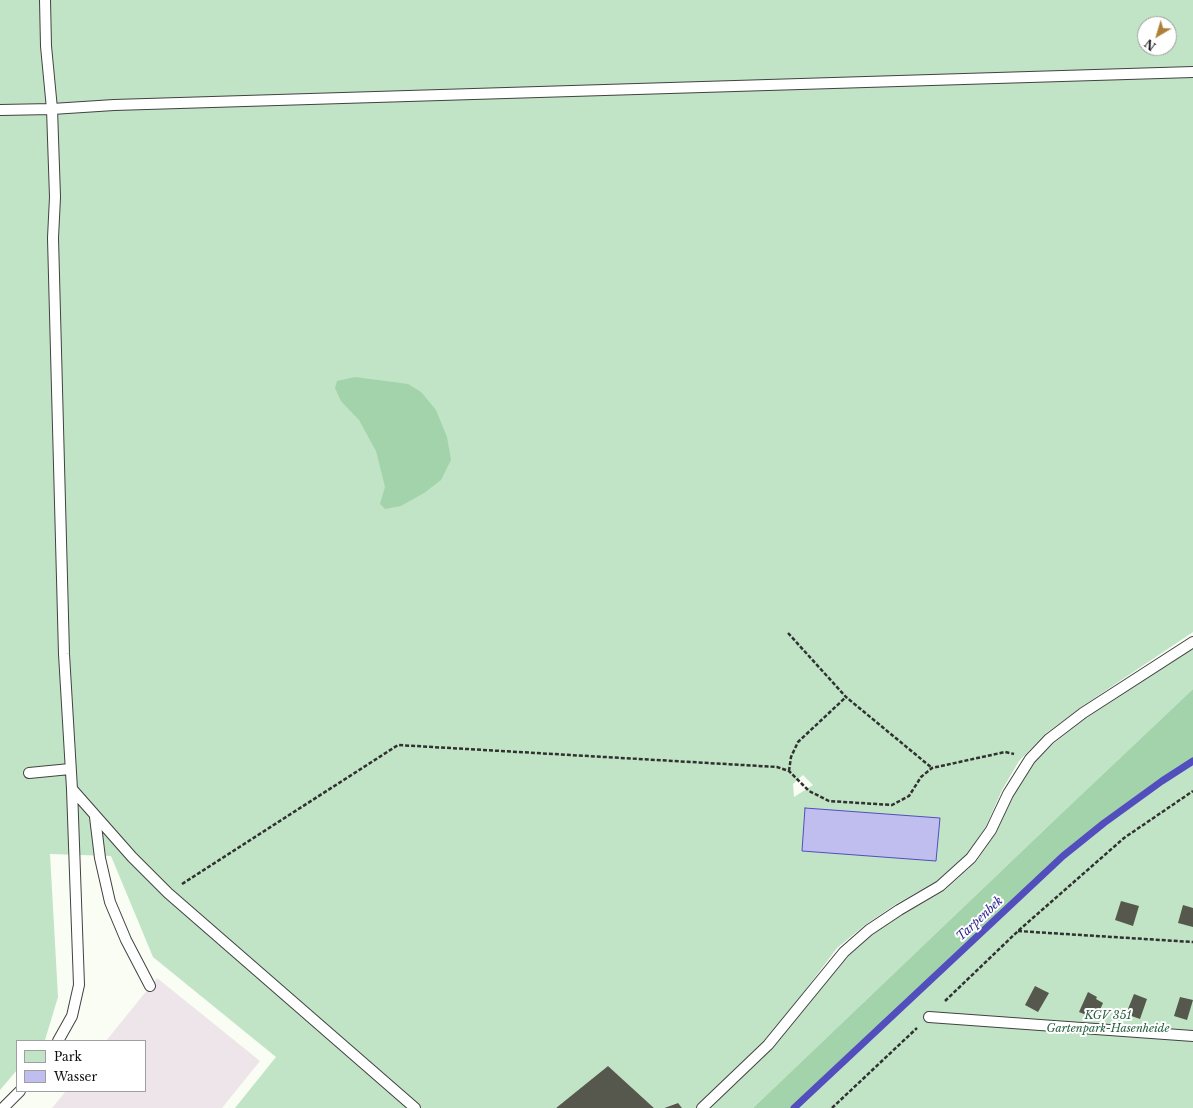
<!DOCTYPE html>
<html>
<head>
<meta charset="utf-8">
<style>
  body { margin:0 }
  #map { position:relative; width:1193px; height:1108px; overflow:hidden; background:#f9fdf3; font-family:"Libre Baskerville",serif }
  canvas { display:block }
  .legend { position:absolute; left:16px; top:1040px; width:130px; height:52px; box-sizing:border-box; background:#fff; border:1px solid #9f9f9f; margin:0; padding:5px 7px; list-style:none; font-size:12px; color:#0f0f0f }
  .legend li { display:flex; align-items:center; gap:8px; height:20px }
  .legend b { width:20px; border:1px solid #9f9f9f }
  .north { position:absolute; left:1137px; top:16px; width:40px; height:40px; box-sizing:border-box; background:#fff; border:1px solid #9f9f9f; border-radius:50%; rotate:218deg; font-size:11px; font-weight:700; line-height:16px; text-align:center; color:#0f0f0f }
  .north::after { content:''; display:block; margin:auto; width:14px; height:18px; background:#ae7f38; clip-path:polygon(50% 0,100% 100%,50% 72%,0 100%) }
</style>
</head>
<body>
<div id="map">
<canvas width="1193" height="1108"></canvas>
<ul class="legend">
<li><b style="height:11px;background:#c0e4c5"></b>Park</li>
<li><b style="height:11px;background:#bfbeef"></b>Wasser</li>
</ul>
<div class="north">N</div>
</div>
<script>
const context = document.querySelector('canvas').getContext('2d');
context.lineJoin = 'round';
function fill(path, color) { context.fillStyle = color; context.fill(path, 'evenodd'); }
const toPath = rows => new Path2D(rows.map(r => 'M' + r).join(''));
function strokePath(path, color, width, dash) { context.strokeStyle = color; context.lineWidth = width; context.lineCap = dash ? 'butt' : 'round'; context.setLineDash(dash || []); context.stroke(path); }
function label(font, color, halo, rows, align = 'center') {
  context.font = font + ' "Libre Baskerville",serif'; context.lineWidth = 4; context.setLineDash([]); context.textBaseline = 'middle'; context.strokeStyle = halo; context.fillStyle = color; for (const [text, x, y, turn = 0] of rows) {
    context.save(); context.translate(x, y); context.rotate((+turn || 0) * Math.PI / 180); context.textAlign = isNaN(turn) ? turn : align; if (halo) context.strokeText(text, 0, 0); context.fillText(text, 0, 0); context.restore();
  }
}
fill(toPath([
  [157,978,260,1061,222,1108,52,1108,66,1091,145,1091,145,1041,106,1041]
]), '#ede5e9');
fill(toPath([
  [0,0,1193,0,1193,632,1081,707,1046,733,1019,761,1002,790,986,826,967,854,937,881,896,904,865,925,837,948,766,1042,696,1108,682,1108,677,1103,663,1108,654,1108,608,1066,556,1108,235,1108,276,1057,153,957,111,856,50,854,58,997,45,1040,44,1041,17,1041,17,1070,0,1090],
  [1145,24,1169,24,1169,48,1145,48],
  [803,775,813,785,794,797,793,784],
  [1193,649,1193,689,1063,812,753,1108,710,1108,771,1049,847,957,872,935,900,916,944,891,976,862,996,833,1013,796,1035,762,1052,745,1085,719],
  [1193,761,1193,1108,795,1108,1063,856,1104,823,1162,781]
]), '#c0e4c5');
fill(toPath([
  [355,377,408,384,421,392,436,410,447,437,451,460,441,480,424,493,401,506,385,509,380,504,385,487,376,451,359,420,341,401,335,388,337,381],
  [1193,689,1193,761,1162,781,1104,823,1063,856,795,1108,753,1108,1063,812]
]), '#a2d3ab');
const water = toPath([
  [805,808,940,818,936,861,802,851,805,808]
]);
fill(water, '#bfbeef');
strokePath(water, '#534ebd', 1);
strokePath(toPath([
  [794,1108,1063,856,1104,823,1162,781,1193,761]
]), '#534ebd', 7);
fill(toPath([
  [1121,901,1139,906,1133,926,1115,920],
  [1183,905,1193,908,1193,927,1178,923],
  [1035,986,1049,993,1038,1012,1025,1005],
  [1088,992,1097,997,1096,999,1103,1003,1096,1019,1079,1012],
  [1134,994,1147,999,1140,1019,1126,1014],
  [1180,997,1193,1000,1187,1020,1174,1016],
  [608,1066,654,1108,556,1108],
  [678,1103,682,1108,664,1108]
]), '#56574d');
const lane = toPath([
  [45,0,46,46,52,109,55,197,53,238,64,654,72,789,79,985,72,1016,58,1041],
  [0,110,52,109,114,105,1193,72],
  [29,773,70,769],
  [72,789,132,857,168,893,415,1108],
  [95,817,100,858,110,902,126,940,150,986],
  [929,1017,1193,1036],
  [3,1108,20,1091],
  [702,1108,768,1045,844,952,869,930,899,910,940,886,971,858,991,830,1008,794,1030,759,1049,739,1083,713,1193,642]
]);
strokePath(lane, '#424242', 12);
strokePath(toPath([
  [788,633,846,697,932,768],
  [789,771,791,757,798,742,846,697],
  [182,884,398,745,777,767,789,771,809,791,829,801,892,805,909,796,921,777,932,768,1005,752,1014,754],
  [1018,931,1193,942],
  [945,1001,1018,931,1124,838,1193,791],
  [832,1108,917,1028]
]), '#313131', 2.5, [4, 2]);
strokePath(lane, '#fff', 10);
label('italic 11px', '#275f40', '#fff', [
  ["KGV 351",1108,1016],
  ["Gartenpark-Hasenheide",1108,1029]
]);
label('italic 12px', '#312892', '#fff', [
  ["Tarpenbek",980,919,-43]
]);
</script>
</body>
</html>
